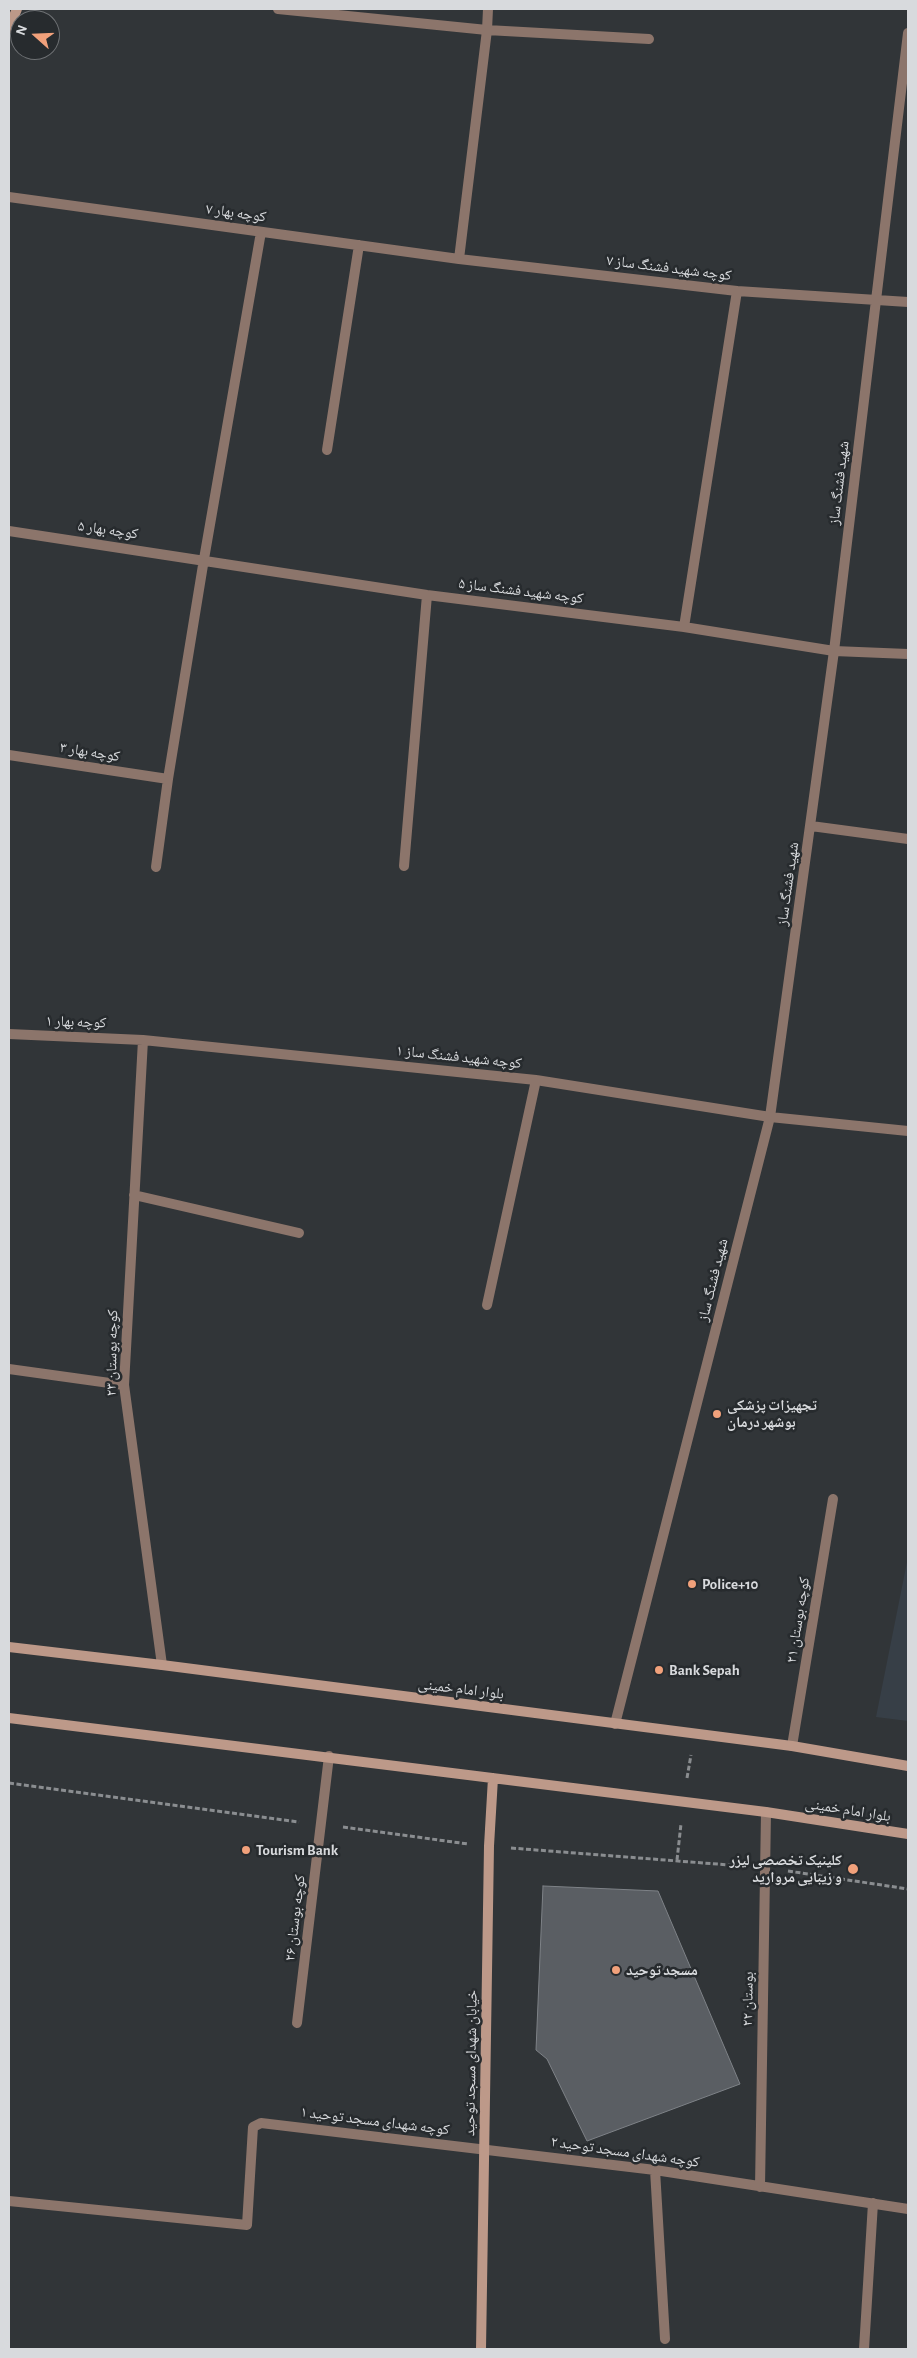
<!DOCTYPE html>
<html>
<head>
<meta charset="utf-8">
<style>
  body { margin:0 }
  #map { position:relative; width:917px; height:2358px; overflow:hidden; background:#313538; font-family:"Alegreya Sans",sans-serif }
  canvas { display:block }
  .frame { position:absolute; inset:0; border:10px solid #d8dadd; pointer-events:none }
  .north { position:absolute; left:10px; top:10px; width:50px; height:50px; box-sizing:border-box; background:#272b2e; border:1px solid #6e7174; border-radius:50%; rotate:290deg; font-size:14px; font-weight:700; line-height:20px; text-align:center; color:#d8dadd }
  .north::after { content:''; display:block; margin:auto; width:18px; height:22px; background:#f1a17b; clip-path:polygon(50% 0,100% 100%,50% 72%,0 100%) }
</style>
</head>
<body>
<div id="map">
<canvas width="917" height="2358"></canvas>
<div class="frame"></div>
<div class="north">N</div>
</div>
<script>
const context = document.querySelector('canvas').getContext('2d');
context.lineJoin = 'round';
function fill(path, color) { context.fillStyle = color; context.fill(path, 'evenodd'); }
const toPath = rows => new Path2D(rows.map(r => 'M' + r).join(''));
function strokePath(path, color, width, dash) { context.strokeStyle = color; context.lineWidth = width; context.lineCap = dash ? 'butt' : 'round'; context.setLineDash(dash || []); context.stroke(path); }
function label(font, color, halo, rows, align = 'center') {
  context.font = font + ' "Alegreya Sans","Noto Naskh Arabic",sans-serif'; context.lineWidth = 5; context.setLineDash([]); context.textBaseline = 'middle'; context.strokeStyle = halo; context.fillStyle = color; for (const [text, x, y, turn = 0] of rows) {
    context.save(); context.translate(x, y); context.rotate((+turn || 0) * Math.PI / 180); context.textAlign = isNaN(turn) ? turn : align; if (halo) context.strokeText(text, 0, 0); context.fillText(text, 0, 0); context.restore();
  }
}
fill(toPath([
  [908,1557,908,1721,876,1717]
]), '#373f47');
const building = toPath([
  [543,1886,658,1891,740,2084,587,2141,547,2059,536,2050,543,1886]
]);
fill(building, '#5a5e63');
strokePath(building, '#7e8287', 1);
strokePath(toPath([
  [687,1778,691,1755],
  [9,1783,299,1822],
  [343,1827,468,1844],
  [511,1848,742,1866],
  [677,1860,681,1824],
  [788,1871,908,1889]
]), '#8a8d90', 3, [5, 2.5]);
strokePath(toPath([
  [278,9,487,30,649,39],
  [9,197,459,259,737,291,908,302],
  [459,259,487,30,488,9],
  [327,450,359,245],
  [9,531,427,595,684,627,834,651,908,654],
  [684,627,737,291],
  [9,755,168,779],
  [811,826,908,839],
  [404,866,427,595],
  [156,867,168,779,204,559,261,232],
  [9,1034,143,1040,536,1080,770,1117,908,1131],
  [143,1040,124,1385,162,1665],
  [134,1195,299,1233],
  [487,1305,536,1080],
  [9,1369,124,1385],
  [615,1724,770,1117,834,651,908,33],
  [792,1746,833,1499],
  [297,2023,329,1756],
  [655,2170,665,2339],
  [760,2187,766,1812],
  [9,2201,247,2225,253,2127,261,2123,655,2170,908,2209],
  [864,2349,873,2203]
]), '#8c756b', 10);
strokePath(toPath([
  [9,28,17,9],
  [9,1647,162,1665,792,1746,908,1766],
  [9,1718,766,1812,908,1834],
  [481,2349,489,1846,493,1778]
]), '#bd9989', 10);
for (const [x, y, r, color] of [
  [717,1414,5,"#f1a17b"],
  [692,1584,5,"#f1a17b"],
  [659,1670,5,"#f1a17b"],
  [246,1850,5,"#f1a17b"],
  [853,1869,6,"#f1a17b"],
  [616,1970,5,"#f1a17b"]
]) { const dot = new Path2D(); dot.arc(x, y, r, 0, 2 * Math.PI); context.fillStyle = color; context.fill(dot); strokePath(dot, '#272b2e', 2); }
label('15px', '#d8dadd', '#272b2e', [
  ["کوچه بهار ۷",236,213,8],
  ["کوچه شهید فشنگ ساز ۷",669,268,7],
  ["شهید فشنگ ساز",839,483,-83],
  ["کوچه بهار ۵",108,530,8],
  ["کوچه شهید فشنگ ساز ۵",521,591,7],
  ["کوچه بهار ۳",90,752,9],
  ["شهید فشنگ ساز",788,884,-82],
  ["کوچه بهار ۱",76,1022,2],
  ["کوچه شهید فشنگ ساز ۱",459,1057,6],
  ["شهید فشنگ ساز",713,1280,-76],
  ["کوچه بوستان ۲۳",112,1353,-89],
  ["کوچه بوستان ۲۱",798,1620,-81],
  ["بلوار امام خمینی",461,1689,7],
  ["بلوار امام خمینی",848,1810,9],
  ["کوچه بوستان ۲۶",295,1918,-83],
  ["بوستان ۲۲",748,1999,-89],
  ["خیابان شهدای مسجد توحید",471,2063,-89],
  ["کوچه شهدای مسجد توحید ۱",375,2121,7],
  ["کوچه شهدای مسجد توحید ۲",625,2152,8]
]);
label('bold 15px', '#d8dadd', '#272b2e', [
  ["تجهیزات پزشکی",727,1405],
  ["بوشهر درمان",727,1422],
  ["Police+10",702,1584],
  ["Bank Sepah",669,1670],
  ["Tourism Bank",256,1850],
  ["کلینیک تخصصی لیزر",842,1860,"right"],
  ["و زیبایی مروارید",842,1877,"right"],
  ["مسجد توحید",626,1970]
], 'left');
</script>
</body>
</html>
